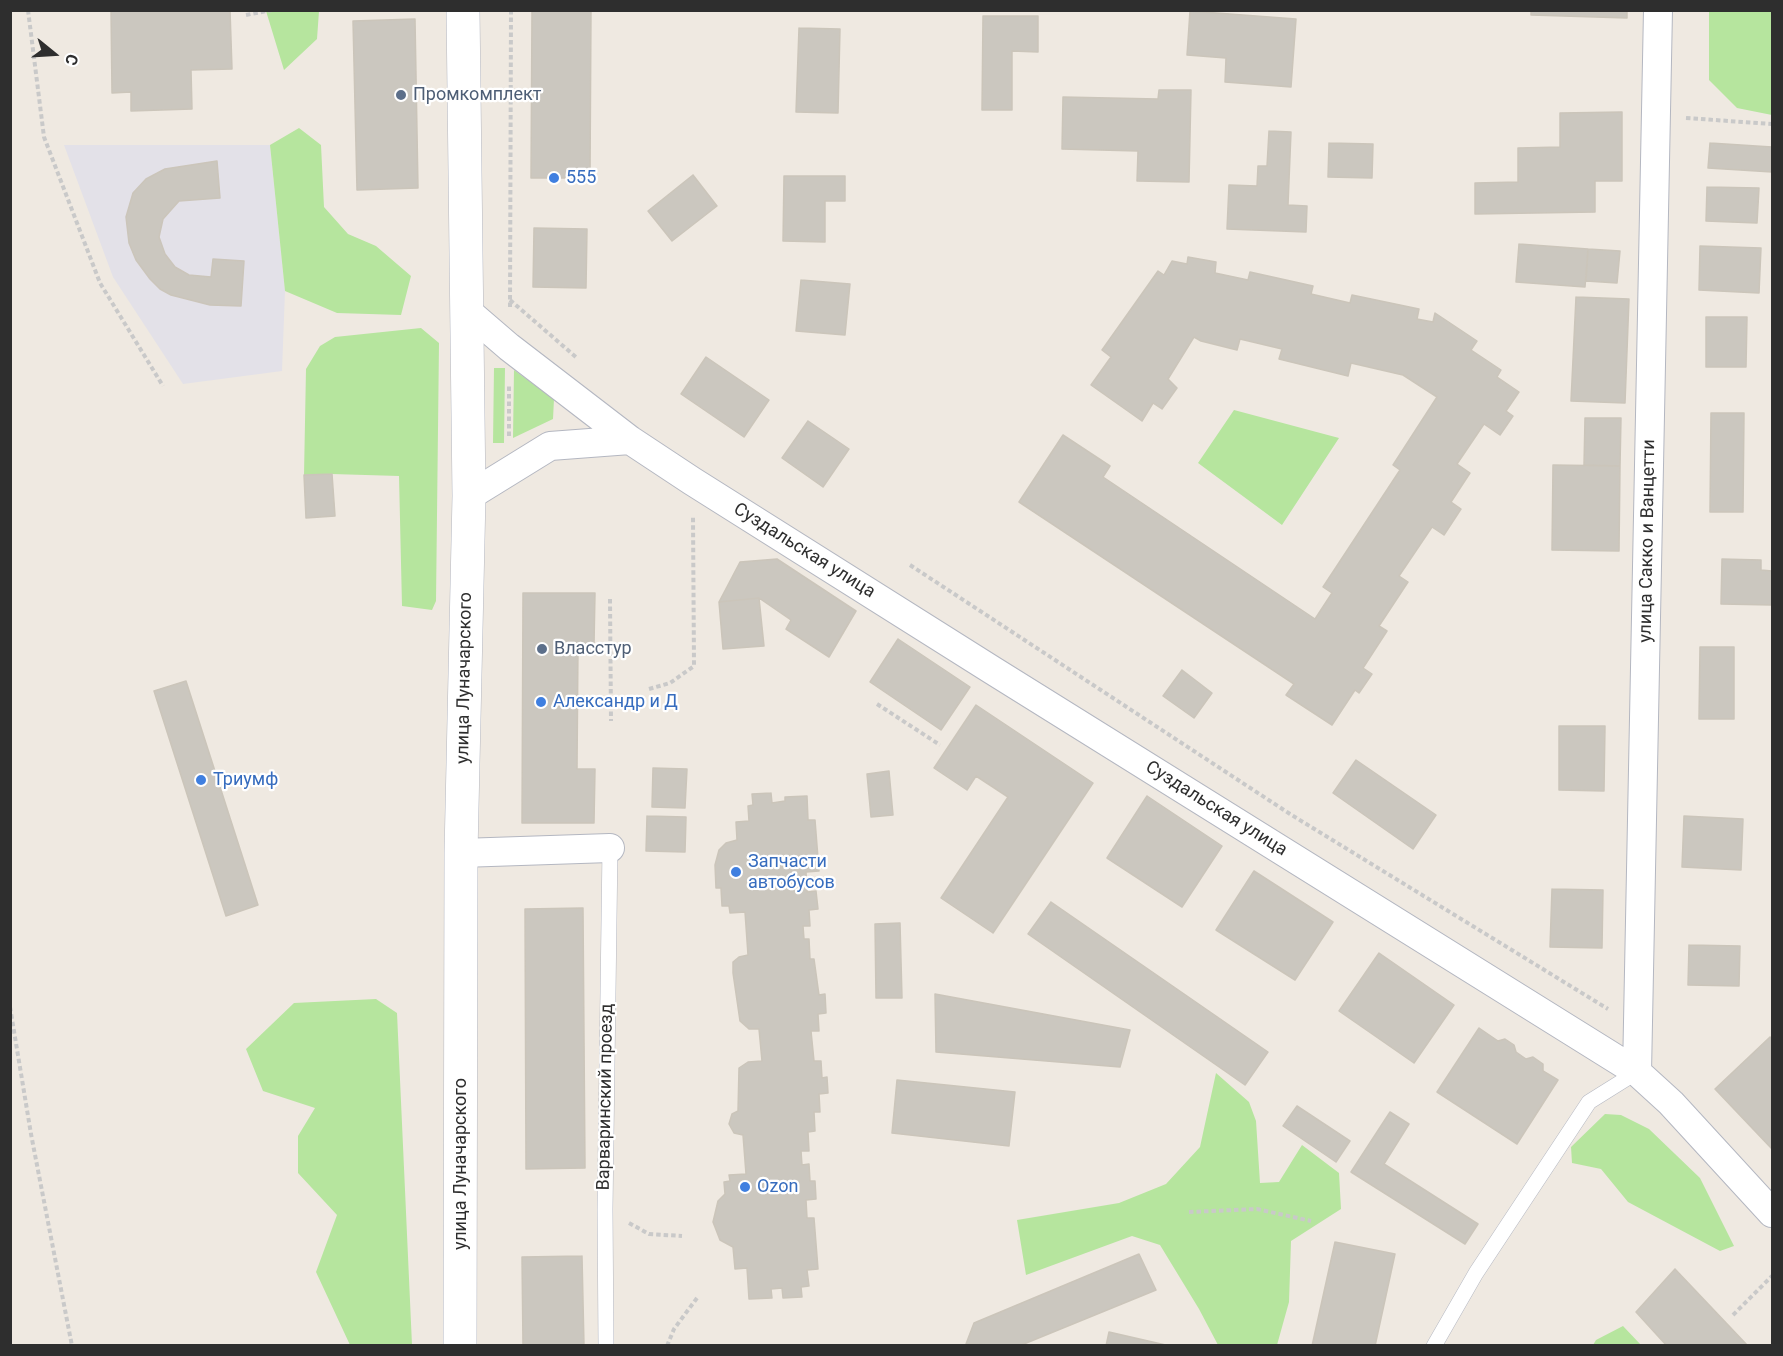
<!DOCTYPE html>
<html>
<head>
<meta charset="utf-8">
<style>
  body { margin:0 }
  #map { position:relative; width:1783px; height:1356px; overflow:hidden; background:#efe9e1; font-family:Roboto,sans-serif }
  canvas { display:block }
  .frame { position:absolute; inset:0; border:12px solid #2e2e2e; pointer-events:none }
  .north { position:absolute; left:24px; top:24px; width:60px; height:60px; -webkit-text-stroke:4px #fff; paint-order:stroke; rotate:108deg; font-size:16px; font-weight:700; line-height:24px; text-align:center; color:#2e2e2e }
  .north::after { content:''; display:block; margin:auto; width:21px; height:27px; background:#2e2e2e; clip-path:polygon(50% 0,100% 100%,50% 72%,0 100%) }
</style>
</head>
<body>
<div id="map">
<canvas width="1783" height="1356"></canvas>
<div class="frame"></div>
<div class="north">С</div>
</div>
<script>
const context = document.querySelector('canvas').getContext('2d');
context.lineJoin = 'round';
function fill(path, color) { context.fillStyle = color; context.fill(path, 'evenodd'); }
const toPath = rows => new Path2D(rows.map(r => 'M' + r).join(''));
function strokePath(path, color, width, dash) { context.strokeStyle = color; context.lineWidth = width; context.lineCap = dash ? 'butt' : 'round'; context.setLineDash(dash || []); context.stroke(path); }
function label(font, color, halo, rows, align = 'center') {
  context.font = font + ' Roboto,sans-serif'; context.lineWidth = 4.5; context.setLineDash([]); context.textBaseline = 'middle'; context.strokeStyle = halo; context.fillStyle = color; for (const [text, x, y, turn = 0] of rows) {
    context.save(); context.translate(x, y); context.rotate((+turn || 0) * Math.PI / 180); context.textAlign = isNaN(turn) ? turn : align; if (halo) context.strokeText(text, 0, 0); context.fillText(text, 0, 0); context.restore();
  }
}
fill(toPath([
  [64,145,270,145,285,291,282,371,183,384,113,277]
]), '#e3e1e8');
fill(toPath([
  [266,11,319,11,317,39,284,70],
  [1709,11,1772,11,1772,115,1737,108,1709,80],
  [299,128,321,145,324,207,348,234,376,246,411,276,401,315,337,313,285,291,270,145],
  [421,328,439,343,436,601,432,610,402,606,399,476,332,474,304,475,306,369,320,346,335,337],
  [494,368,505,368,504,443,493,443],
  [514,370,554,399,553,419,513,438],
  [1234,410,1339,438,1282,525,1198,463],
  [376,999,397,1013,412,1345,350,1345,316,1272,337,1215,298,1173,298,1136,315,1108,263,1091,246,1049,294,1003],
  [1216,1073,1249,1102,1256,1121,1260,1183,1279,1182,1302,1145,1339,1173,1341,1209,1291,1241,1289,1302,1277,1345,1218,1345,1199,1309,1160,1245,1132,1236,1026,1275,1017,1220,1119,1203,1166,1184,1200,1147],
  [1605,1114,1621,1115,1649,1129,1700,1178,1734,1246,1720,1251,1628,1202,1601,1169,1572,1163,1571,1147],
  [1623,1326,1641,1345,1593,1345,1596,1340]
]), '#b6e59e');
const building = toPath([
  [111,10,230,10,232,69,191,70,192,109,131,111,131,92,112,93,111,10],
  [532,10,591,10,590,178,531,178,532,10],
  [1531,10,1627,10,1627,18,1531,15,1531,10],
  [1190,11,1296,19,1291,87,1225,82,1226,58,1187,55,1190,11],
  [983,16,1038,16,1038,52,1012,51,1012,110,982,110,983,16],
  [415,19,418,188,357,190,353,21,415,19],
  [799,28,840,29,838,113,796,112,799,28],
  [1159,90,1191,90,1189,182,1137,181,1138,151,1062,149,1063,97,1158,99,1159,90],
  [1622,112,1622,181,1595,181,1595,212,1475,214,1475,183,1518,182,1518,148,1560,147,1560,113,1622,112],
  [1269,131,1291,132,1288,205,1307,206,1306,232,1227,229,1229,185,1257,186,1258,166,1267,166,1269,131],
  [1329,143,1373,144,1372,178,1328,177,1329,143],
  [1710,143,1772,147,1772,172,1708,168,1710,143],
  [217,161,220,198,179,201,163,219,159,237,165,254,175,267,189,275,211,277,213,259,244,261,241,306,210,305,171,295,160,289,150,279,136,260,129,243,126,217,133,193,146,179,165,169,217,161],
  [693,175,717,206,672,241,648,211,693,175],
  [784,176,845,176,845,201,825,201,825,242,783,241,784,176],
  [1707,187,1759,188,1757,223,1706,221,1707,187],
  [534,228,587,229,586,288,533,287,534,228],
  [1519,244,1588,249,1585,287,1516,282,1519,244],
  [1700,246,1761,248,1759,293,1699,290,1700,246],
  [1588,249,1620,251,1617,283,1586,281,1588,249],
  [1188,257,1216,262,1215,273,1248,280,1250,272,1313,286,1311,294,1350,303,1352,295,1419,309,1417,319,1433,322,1435,313,1477,341,1471,350,1501,370,1497,377,1519,392,1506,411,1513,416,1500,435,1484,424,1457,464,1470,473,1451,502,1461,509,1444,535,1432,527,1399,576,1408,582,1379,626,1387,631,1363,668,1372,674,1359,693,1355,690,1332,725,1286,695,1294,684,1019,502,1063,435,1110,466,1103,477,1315,619,1332,593,1323,587,1400,470,1393,465,1437,397,1403,375,1351,363,1348,376,1279,359,1282,349,1240,339,1237,350,1201,341,1194,337,1168,379,1177,388,1162,409,1153,403,1142,421,1091,385,1111,357,1102,350,1158,271,1164,275,1172,261,1187,264,1188,257],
  [801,280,850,284,845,335,796,331,801,280],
  [1576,297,1629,299,1625,403,1571,401,1576,297],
  [1706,317,1747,317,1746,367,1706,367,1706,317],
  [706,357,769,400,744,437,681,394,706,357],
  [1711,413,1744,413,1743,512,1710,512,1711,413],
  [1585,418,1621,418,1620,466,1584,465,1585,418],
  [808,421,849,449,823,487,782,458,808,421],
  [1553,465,1620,466,1619,551,1552,550,1553,465],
  [332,474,335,516,306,518,304,475,332,474],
  [777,559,856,611,829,657,786,629,791,620,759,598,719,602,740,562,777,559],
  [1722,559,1761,560,1761,570,1772,571,1772,605,1721,604,1722,559],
  [523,593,595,593,594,645,578,645,577,769,595,769,594,823,522,823,523,593],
  [759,598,764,646,723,649,719,602,759,598],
  [898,639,970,687,941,730,870,682,898,639],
  [1700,647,1734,647,1734,719,1699,719,1700,647],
  [1182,670,1212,693,1194,718,1163,696,1182,670],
  [186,681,258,905,226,916,154,691,186,681],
  [976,705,1093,783,993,933,941,898,1008,797,976,776,967,790,934,768,976,705],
  [1559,726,1605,726,1604,791,1559,790,1559,726],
  [1356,760,1436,815,1413,849,1333,793,1356,760],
  [653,768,687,769,685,808,652,807,653,768],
  [889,771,893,815,871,817,867,774,889,771],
  [771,793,772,803,785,801,785,797,807,796,808,820,815,820,819,871,806,872,807,892,816,891,818,909,809,910,810,926,803,926,804,939,809,939,810,959,814,959,819,995,825,994,826,1013,818,1014,819,1031,811,1031,814,1061,821,1061,822,1078,827,1077,828,1093,819,1094,820,1112,814,1112,815,1131,808,1132,809,1151,801,1151,802,1165,809,1164,810,1181,815,1181,816,1199,806,1200,807,1218,814,1218,818,1269,807,1270,809,1286,801,1287,802,1297,783,1298,782,1288,771,1289,772,1298,749,1299,747,1268,735,1269,733,1247,720,1240,713,1222,718,1201,725,1194,724,1182,730,1181,729,1175,746,1174,743,1135,734,1133,729,1124,732,1114,738,1111,739,1068,748,1062,762,1061,759,1029,749,1029,740,1021,733,973,733,962,739,957,748,955,745,912,730,913,729,906,722,906,721,888,716,888,715,865,719,850,726,843,737,840,736,822,749,821,748,806,753,805,752,794,771,793],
  [1147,796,1222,846,1182,907,1107,858,1147,796],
  [647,816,686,817,685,852,646,851,647,816],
  [1684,816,1743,819,1741,870,1682,867,1684,816],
  [1254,871,1333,922,1295,980,1216,930,1254,871],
  [1552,889,1603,890,1602,948,1550,947,1552,889],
  [1051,902,1268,1052,1245,1085,1028,934,1051,902],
  [583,908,585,1168,526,1169,525,909,583,908],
  [900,923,902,998,876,998,875,924,900,923],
  [1689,945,1740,946,1739,986,1688,985,1689,945],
  [1379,953,1454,1005,1414,1063,1339,1011,1379,953],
  [935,994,1130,1030,1120,1067,936,1052,935,994],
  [1479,1028,1498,1041,1505,1039,1514,1045,1516,1052,1526,1059,1533,1057,1543,1064,1543,1071,1558,1080,1517,1144,1437,1092,1479,1028],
  [1770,1037,1772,1040,1772,1149,1715,1089,1770,1037],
  [897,1080,1015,1092,1009,1146,892,1133,897,1080],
  [1297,1106,1350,1141,1336,1162,1283,1126,1297,1106],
  [1390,1112,1409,1124,1384,1164,1478,1224,1465,1244,1351,1172,1390,1112],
  [1335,1242,1395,1254,1375,1346,1312,1346,1335,1242],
  [1139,1254,1156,1290,1019,1346,966,1344,974,1323,1139,1254],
  [582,1256,584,1346,523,1346,522,1257,582,1256],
  [1675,1269,1748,1346,1667,1346,1636,1312,1675,1269],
  [1109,1332,1170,1346,1106,1346,1109,1332]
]);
fill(building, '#cbc7bf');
strokePath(building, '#cbc5ba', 1.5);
const service = toPath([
  [606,1346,605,1209,610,848],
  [1434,1346,1476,1273,1589,1102,1637,1072]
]);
const minor = toPath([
  [466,310,509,347,630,440,692,481,992,670,1637,1072,1671,1103,1772,1213],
  [469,496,550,446,630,440],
  [461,853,610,848],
  [1637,1072,1658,10]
]);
const secondary = toPath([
  [460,1346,461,853,469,496,463,10]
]);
strokePath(service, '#b4b7c1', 16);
strokePath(minor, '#b4b7c1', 30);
strokePath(secondary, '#b4b7c1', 34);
strokePath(toPath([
  [28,10,44,137,100,283,163,386],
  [246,15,272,10],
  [1686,118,1772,124],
  [510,300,577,358],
  [510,307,511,10],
  [509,436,509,386],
  [910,565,1290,814,1608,1009],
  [610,599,611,721],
  [649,689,670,683,694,666,693,517],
  [877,704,940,745],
  [10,1007,31,1134,72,1346],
  [1189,1212,1257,1209,1311,1221],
  [629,1223,649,1234,682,1236],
  [1733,1315,1772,1276],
  [667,1346,674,1329,697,1298]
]), '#c9c9c9', 4, [4.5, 3]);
strokePath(service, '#fff', 15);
strokePath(minor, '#fff', 28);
strokePath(secondary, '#fff', 33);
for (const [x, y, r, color] of [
  [401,95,6,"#5c6f8a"],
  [554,178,6,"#3f7fe0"],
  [542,649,6,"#5c6f8a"],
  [541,702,6,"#3f7fe0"],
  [201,780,6,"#3f7fe0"],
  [736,872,6,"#3f7fe0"],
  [745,1187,6,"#3f7fe0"]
]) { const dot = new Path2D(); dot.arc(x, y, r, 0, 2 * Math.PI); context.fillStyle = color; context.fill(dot); strokePath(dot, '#fff', 2); }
label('18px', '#4e5e75', '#fff', [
  ["Промкомплект",413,95],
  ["Власстур",554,649]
], 'left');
label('18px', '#366cbe', '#fff', [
  ["555",566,178],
  ["Александр и Д",553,702],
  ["Триумф",213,780],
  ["Запчасти",748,862],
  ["автобусов",748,883],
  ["Ozon",757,1187]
], 'left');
label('18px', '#2e2e2e', '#fff', [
  ["улица Сакко и Ванцетти",1648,541,-89],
  ["Суздальская улица",804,551,32],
  ["улица Луначарского",465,678,-89],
  ["Суздальская улица",1216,809,32],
  ["Варваринский проезд",606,1097,-89],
  ["улица Луначарского",461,1164,-90]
]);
</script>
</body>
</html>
